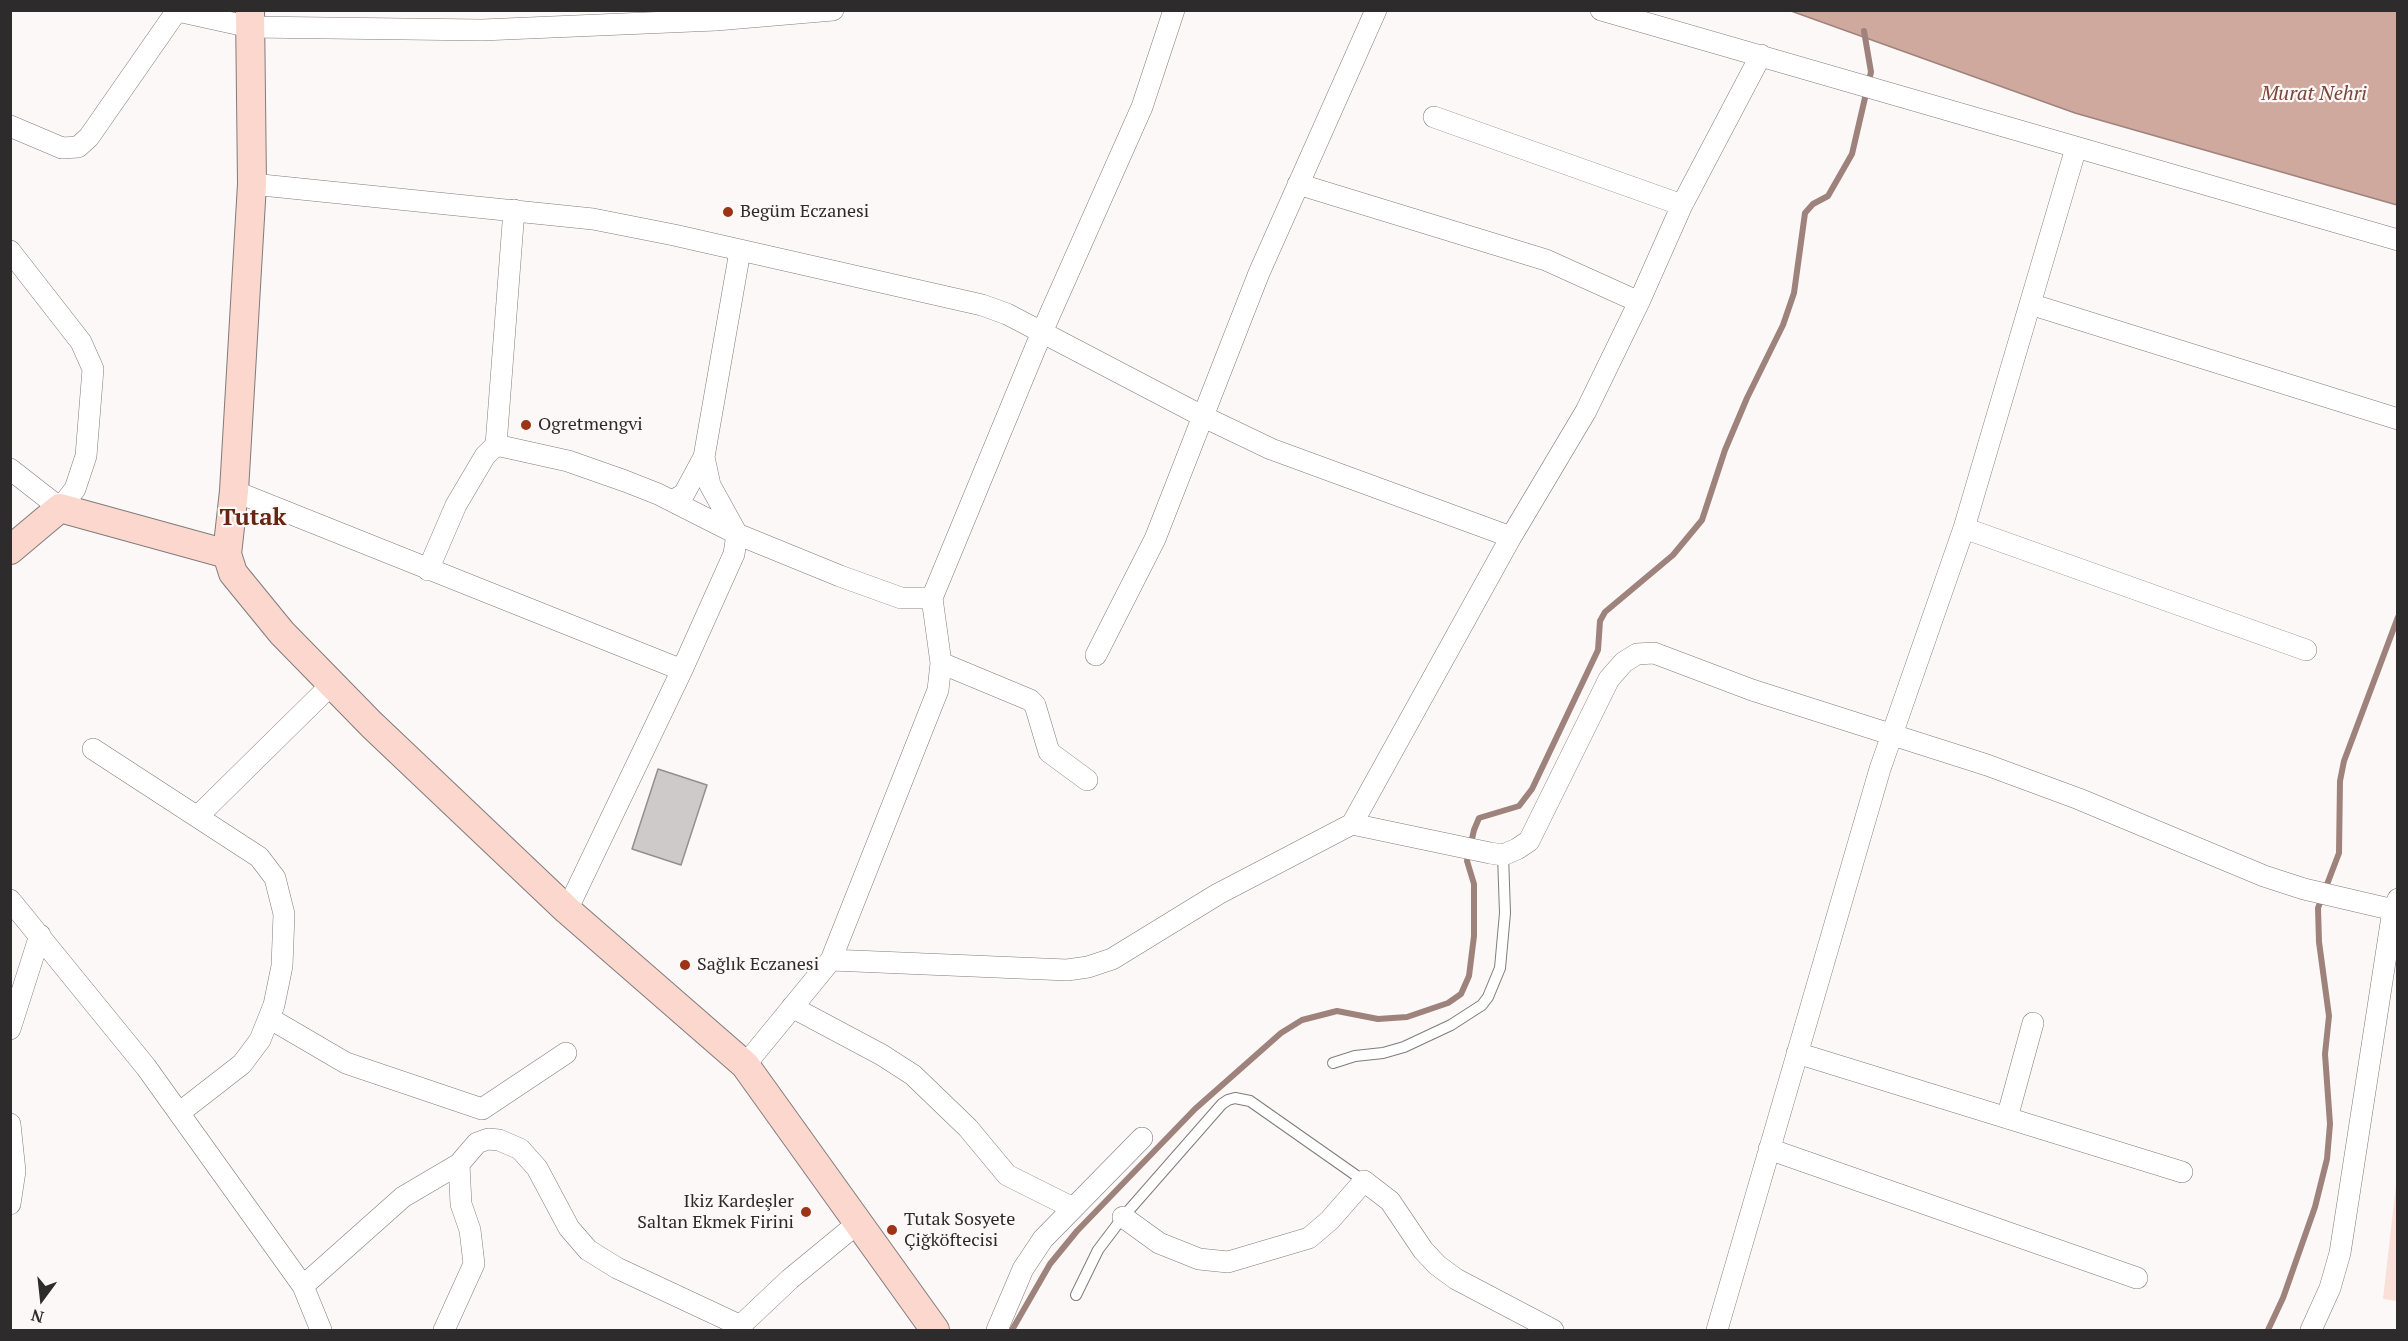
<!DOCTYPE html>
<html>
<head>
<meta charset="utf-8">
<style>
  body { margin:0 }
  #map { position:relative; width:2408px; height:1341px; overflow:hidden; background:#fcf8f7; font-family:"PT Serif",serif }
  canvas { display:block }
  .frame { position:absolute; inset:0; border:12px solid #2d2b2b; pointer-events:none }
  .north { position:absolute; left:12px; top:1269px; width:60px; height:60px; -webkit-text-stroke:4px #fcf8f7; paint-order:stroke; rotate:195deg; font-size:16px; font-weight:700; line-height:24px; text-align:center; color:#2d2b2b }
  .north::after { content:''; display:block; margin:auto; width:21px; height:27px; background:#2d2b2b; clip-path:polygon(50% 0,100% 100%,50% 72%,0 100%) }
</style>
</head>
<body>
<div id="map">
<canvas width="2408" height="1341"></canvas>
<div class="frame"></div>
<div class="north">N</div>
</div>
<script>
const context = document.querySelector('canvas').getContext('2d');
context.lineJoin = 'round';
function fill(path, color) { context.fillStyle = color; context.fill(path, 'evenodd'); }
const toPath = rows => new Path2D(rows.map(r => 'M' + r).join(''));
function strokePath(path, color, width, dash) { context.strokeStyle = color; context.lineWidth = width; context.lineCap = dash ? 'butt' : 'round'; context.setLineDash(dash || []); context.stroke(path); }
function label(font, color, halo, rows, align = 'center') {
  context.font = font + ' "PT Serif",serif'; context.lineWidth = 4.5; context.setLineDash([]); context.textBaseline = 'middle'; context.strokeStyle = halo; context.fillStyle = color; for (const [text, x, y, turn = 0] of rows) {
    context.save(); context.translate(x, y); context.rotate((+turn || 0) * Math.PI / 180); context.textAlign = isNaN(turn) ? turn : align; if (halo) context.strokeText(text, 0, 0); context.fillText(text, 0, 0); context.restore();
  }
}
fill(toPath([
  [2397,1176,2397,1301,2383,1299]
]), '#fae0d8');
const water = toPath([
  [1791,11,2397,11,2397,205,2075,113,1791,11]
]);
fill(water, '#cfa99e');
strokePath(water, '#9e837c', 1.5);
strokePath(toPath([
  [1012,1330,1050,1264,1077,1231,1195,1109,1281,1033,1302,1020,1337,1011,1378,1019,1407,1017,1448,1003,1461,994,1469,976,1474,936,1474,884,1467,861,1474,830,1479,818,1519,806,1532,789,1598,650,1600,621,1605,612,1673,555,1702,520,1725,450,1747,398,1783,325,1794,293,1805,213,1813,204,1828,196,1852,154,1871,72,1864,31],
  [2268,1330,2283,1298,2315,1207,2327,1159,2330,1124,2325,1054,2329,1016,2319,942,2318,908,2339,853,2340,781,2344,761,2398,617]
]), '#9e837c', 6);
const building = toPath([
  [658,769,707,785,681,865,632,849,658,769]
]);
fill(building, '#cecac9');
strokePath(building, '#928f8e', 1.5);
const lane = toPath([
  [1333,1063,1355,1056,1383,1053,1404,1047,1451,1025,1482,1005,1488,997,1500,968,1505,913,1503,855],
  [1076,1295,1098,1250,1123,1217,1222,1104,1228,1100,1235,1098,1250,1101,1364,1181]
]);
const street = toPath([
  [173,10,250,27,482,30,716,20,833,10],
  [1601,10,2398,240],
  [1434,117,1682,205],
  [10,126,62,148,78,147,89,137,176,12],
  [252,184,593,219,674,235,982,305,1007,314,1202,416,1271,449,1511,537],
  [1298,184,1546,260,1639,302],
  [10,251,81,342,93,369,86,456,75,489,60,508,10,469],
  [2030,304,2398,419],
  [496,445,568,461,625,481,658,494,737,534,840,576,901,598,932,598],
  [234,491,682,670],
  [672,501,684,494,704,457],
  [1964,528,2306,650],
  [428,570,456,505,485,456,496,445,514,210],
  [1096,655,1155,539,1259,273,1376,10],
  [941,663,1030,700,1035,705,1049,752,1087,780],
  [93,749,259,857,275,878,284,914,282,966,274,1005,260,1040,242,1064,179,1113],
  [198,816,331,685],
  [1352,824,1490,853,1503,855,1517,849,1529,841,1609,679,1624,662,1637,654,1654,653,1752,690,1987,765,2079,799,2264,876,2304,889,2398,911],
  [10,900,146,1067,303,1286,321,1330],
  [567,910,682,670,734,554,737,534,710,485,704,457,740,251],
  [831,960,1067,970,1088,967,1112,959,1218,894,1352,824,1511,537,1586,411,1639,302,1682,205,1761,55],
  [792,1007,882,1055,913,1075,968,1128,1007,1175,1071,1207],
  [269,1018,346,1063,482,1109,566,1053],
  [10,1029,40,935],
  [1797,1053,2182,1172],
  [745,1065,831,960,938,690,941,663,932,598,1042,332,1142,107,1174,10],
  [2007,1118,2033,1023],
  [10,1124,15,1171,10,1204],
  [1769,1149,2137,1278],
  [1123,1217,1159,1243,1199,1259,1228,1262,1309,1238,1330,1220,1364,1181,1390,1201,1423,1250,1437,1265,1456,1279,1553,1330],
  [303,1286,403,1197,459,1164],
  [444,1330,474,1264,470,1230,461,1204,459,1164,477,1143,488,1139,499,1140,520,1149,537,1168,569,1228,588,1250,617,1268,741,1326],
  [736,1330,790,1279,858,1223],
  [997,1330,1023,1269,1043,1239,1142,1138],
  [1717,1330,1880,769,1964,528,2076,148],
  [2311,1330,2330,1288,2340,1253,2393,910,2398,899]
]);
const secondary = toPath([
  [250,10,252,184,234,491,227,554,233,573,282,633,372,725,567,910,745,1065,935,1330],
  [10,550,60,508,227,554]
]);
strokePath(lane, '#807c7b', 12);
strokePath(street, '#807c7b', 22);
strokePath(secondary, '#807c7b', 30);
strokePath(lane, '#fff', 10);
strokePath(street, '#fff', 21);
strokePath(secondary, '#fcd7cd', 28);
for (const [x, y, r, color] of [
  [728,212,6,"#9c3417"],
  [526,425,6,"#9c3417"],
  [685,965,6,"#9c3417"],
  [806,1212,6,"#9c3417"],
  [892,1230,6,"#9c3417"]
]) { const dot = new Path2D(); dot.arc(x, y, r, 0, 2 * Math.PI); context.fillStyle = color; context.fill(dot); strokePath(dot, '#fcf8f7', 2); }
label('18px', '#2d2b2b', '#fcf8f7', [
  ["Begüm Eczanesi",740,212],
  ["Ogretmengvi",538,425],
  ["Sağlık Eczanesi",697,965],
  ["Ikiz Kardeşler",794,1202,"right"],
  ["Saltan Ekmek Firini",794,1223,"right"],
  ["Tutak Sosyete",904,1220],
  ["Çiğköftecisi",904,1241]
], 'left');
label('italic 20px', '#7b4537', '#fcf8f7', [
  ["Murat Nehri",2314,94]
]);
label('bold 24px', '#662412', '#fcf8f7', [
  ["Tutak",253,518]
]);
</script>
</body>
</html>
